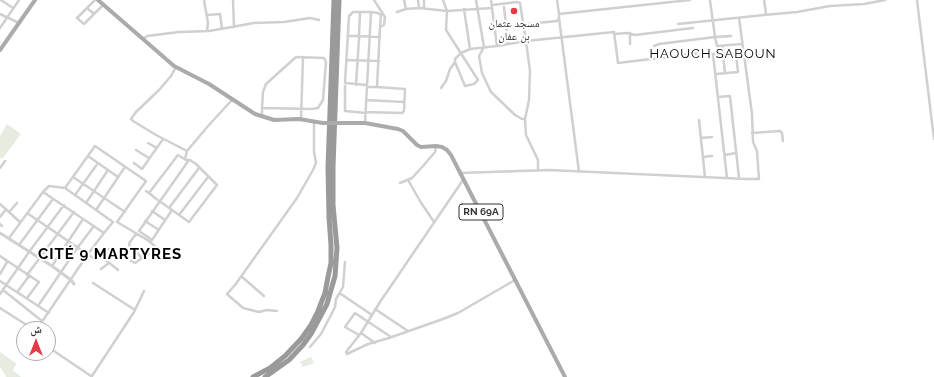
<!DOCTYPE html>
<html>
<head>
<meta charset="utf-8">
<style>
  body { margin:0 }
  #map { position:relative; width:934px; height:377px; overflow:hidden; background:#fff; font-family:Raleway,"Noto Naskh Arabic",sans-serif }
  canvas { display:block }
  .north { position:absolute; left:16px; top:321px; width:40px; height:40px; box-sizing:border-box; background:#fff; border:1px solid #adadad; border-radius:50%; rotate:0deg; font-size:11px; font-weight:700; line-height:16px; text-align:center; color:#333 }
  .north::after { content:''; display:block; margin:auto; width:14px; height:18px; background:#e63946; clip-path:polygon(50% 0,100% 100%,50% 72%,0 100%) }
</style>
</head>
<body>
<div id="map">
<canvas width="934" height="377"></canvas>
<div class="north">ش</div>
</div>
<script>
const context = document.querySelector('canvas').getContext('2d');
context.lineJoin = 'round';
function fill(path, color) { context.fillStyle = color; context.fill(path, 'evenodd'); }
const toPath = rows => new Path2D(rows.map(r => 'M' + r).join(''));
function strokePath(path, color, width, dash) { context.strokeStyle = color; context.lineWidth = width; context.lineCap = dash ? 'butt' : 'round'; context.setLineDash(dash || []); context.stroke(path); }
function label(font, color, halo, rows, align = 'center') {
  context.font = font + ' Raleway,"Noto Naskh Arabic",sans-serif'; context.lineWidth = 4; context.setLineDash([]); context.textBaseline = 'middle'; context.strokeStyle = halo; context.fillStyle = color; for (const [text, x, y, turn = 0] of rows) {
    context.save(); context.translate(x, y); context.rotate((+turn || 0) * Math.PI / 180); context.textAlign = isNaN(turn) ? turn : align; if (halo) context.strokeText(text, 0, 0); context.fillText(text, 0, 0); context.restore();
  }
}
fill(toPath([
  [7,124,21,134,2,159,0,157,0,136],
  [0,352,17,364,14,367,13,370,21,377,6,377,5,374,0,367],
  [311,357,314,363,303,367,300,362]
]), '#e6ecdf');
strokePath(toPath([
  [1,0,13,8],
  [95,0,87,8,94,14,103,5],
  [204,0,208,23,207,31],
  [233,0,234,27],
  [404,0,406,9],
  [418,0,419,7],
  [424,0,424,7],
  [443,0,447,11,492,8],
  [476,0,484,47,479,56,482,73,491,92,515,115,522,119,525,119],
  [491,0,497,46],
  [917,0,934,139],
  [504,7,508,44],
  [87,8,77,18,84,24,94,14],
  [464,9,470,49],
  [360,12,359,36,380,37],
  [397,12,406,9,419,8,447,11,446,30,478,80,474,84,465,86,455,62,450,69,446,81,441,88],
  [0,14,19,23],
  [559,14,690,0],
  [207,15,220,14,222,29],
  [764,15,797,12,830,6,864,4,885,0],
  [559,18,579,172],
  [527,24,557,21,559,18,559,14,557,0],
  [678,24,764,15,766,13,764,0],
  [0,28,19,0],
  [630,33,630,44],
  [614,34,628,33,635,35,693,28],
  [348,36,359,36],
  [731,36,715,37,717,46,742,44],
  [143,39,147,36,179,32,209,31,254,23,284,22,310,18,319,20],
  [654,46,659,44,715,37,710,0],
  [722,46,725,73],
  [713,54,727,178],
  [346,60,379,61],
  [455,62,455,59,461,53,470,49,497,46,526,41,520,3,517,2,492,5],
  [176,67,171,76,159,90,136,112,131,119,133,121,156,135,187,151],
  [716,74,738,72,736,53],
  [356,85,359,38],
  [367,85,345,83,349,16,353,12,371,12],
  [345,86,345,111,366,113],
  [367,87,377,87,380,27,384,25,385,17,374,0],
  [718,97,730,96,739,178],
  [366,100,404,102],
  [366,112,402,113,404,111,405,89,377,87],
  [262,116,262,108,263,92,266,84,296,57,324,58,326,62,323,100,318,108,311,109,262,108],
  [301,119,303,57],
  [699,120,705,177],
  [365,123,371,12,378,13,381,15,380,27],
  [752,133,780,131,782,133,783,141],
  [701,138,712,137],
  [148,143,157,148],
  [136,150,149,158],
  [725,155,736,153],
  [88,156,118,177,125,167],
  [703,157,712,156],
  [185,159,187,151,208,126,232,100],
  [134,163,142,169,163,139],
  [0,168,5,161],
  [538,171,538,160,526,135,525,119,529,100,530,71,526,41,614,32,618,63,709,52,713,54,743,53],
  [460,173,549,170,746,179,759,179,757,151,753,142,752,114,748,84,739,18],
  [73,177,125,212],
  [408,180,420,201,434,222],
  [463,180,380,302,361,333,346,352,347,354,368,344,389,338,443,319,458,313,515,280],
  [400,183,412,178,423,166,435,152,436,146],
  [146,191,149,193,155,198,189,222,217,185,196,164,190,160,186,160,178,155,149,193],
  [43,192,49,186,65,188,113,222,104,233],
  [75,195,98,163],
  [86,203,108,170],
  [0,204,20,222],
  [169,208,199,168],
  [96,210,119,176],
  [172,210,152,240,139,231,189,160],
  [152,211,165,220],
  [9,212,17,203],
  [27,213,96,260,106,251,109,249,135,263,142,258,158,249,149,241,117,222,146,181,95,146,65,188],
  [179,215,208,177],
  [0,217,6,209],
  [145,221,159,230],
  [0,224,2,226],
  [136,234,130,242,129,245,142,258],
  [9,238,43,192,104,233,88,254,37,329],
  [19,245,53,199],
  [0,256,39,282,27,298],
  [101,256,118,270],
  [52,266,83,219],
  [101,269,109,263],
  [0,274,7,262],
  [27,275,74,212],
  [241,276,264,296],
  [0,281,49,313],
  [93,283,135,310],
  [3,290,42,321],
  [18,291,29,276],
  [0,294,29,252,64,205],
  [339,294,343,287,345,262],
  [38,306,78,247,94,226],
  [0,308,33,329],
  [375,309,408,331],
  [277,311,267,310,259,312,243,308,227,294,235,285,297,198,313,170,316,163,314,152,314,122],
  [361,333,375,343],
  [359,335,345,327,355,313,391,337],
  [48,347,91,376],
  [310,347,321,334,331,315,335,307,336,299,339,294,341,294,372,315],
  [92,376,134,312,144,291]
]), '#d0d0d0', 2.5);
strokePath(toPath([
  [0,233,52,266,71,280,74,284]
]), '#d0d0d0', 3);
strokePath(toPath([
  [98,0,174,66,209,84,255,114,274,120,299,119,323,123],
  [0,50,35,0],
  [341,123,365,123,398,129,403,131,417,145,421,147,436,146,442,147,447,150,451,155,565,377]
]), '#ababab', 4);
strokePath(toPath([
  [253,377,270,368,285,356,301,339,311,325,318,311,325,293,328,277,331,263,331,245,329,217,328,167,334,0],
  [265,377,289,360,303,345,311,334,327,304,335,276,337,248,333,205,333,167,339,0]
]), '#9a9a9a', 5);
strokePath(toPath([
  [323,123,341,123]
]), '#ababab', 4);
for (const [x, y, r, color] of [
  [514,11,4,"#e63946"]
]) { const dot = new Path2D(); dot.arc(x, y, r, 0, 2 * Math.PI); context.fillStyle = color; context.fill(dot); strokePath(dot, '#fff', 1.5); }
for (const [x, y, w] of [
  [481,212,44]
]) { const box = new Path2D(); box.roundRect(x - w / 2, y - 8, w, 16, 3); context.fillStyle = '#fff'; context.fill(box); strokePath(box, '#333', 1); }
label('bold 10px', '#333', null, [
  ["RN 69A",481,212]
]);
label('11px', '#333', '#fff', [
  ["مسجد عثمان",514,24],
  ["بن عفان",514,37]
]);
context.letterSpacing = '1px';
label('13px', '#000', '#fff', [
  ["HAOUCH SABOUN",713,54]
]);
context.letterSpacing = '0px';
context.letterSpacing = '1px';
label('bold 15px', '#000', '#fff', [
  ["CITÉ 9 MARTYRES",110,254]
]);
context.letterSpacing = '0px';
</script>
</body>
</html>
